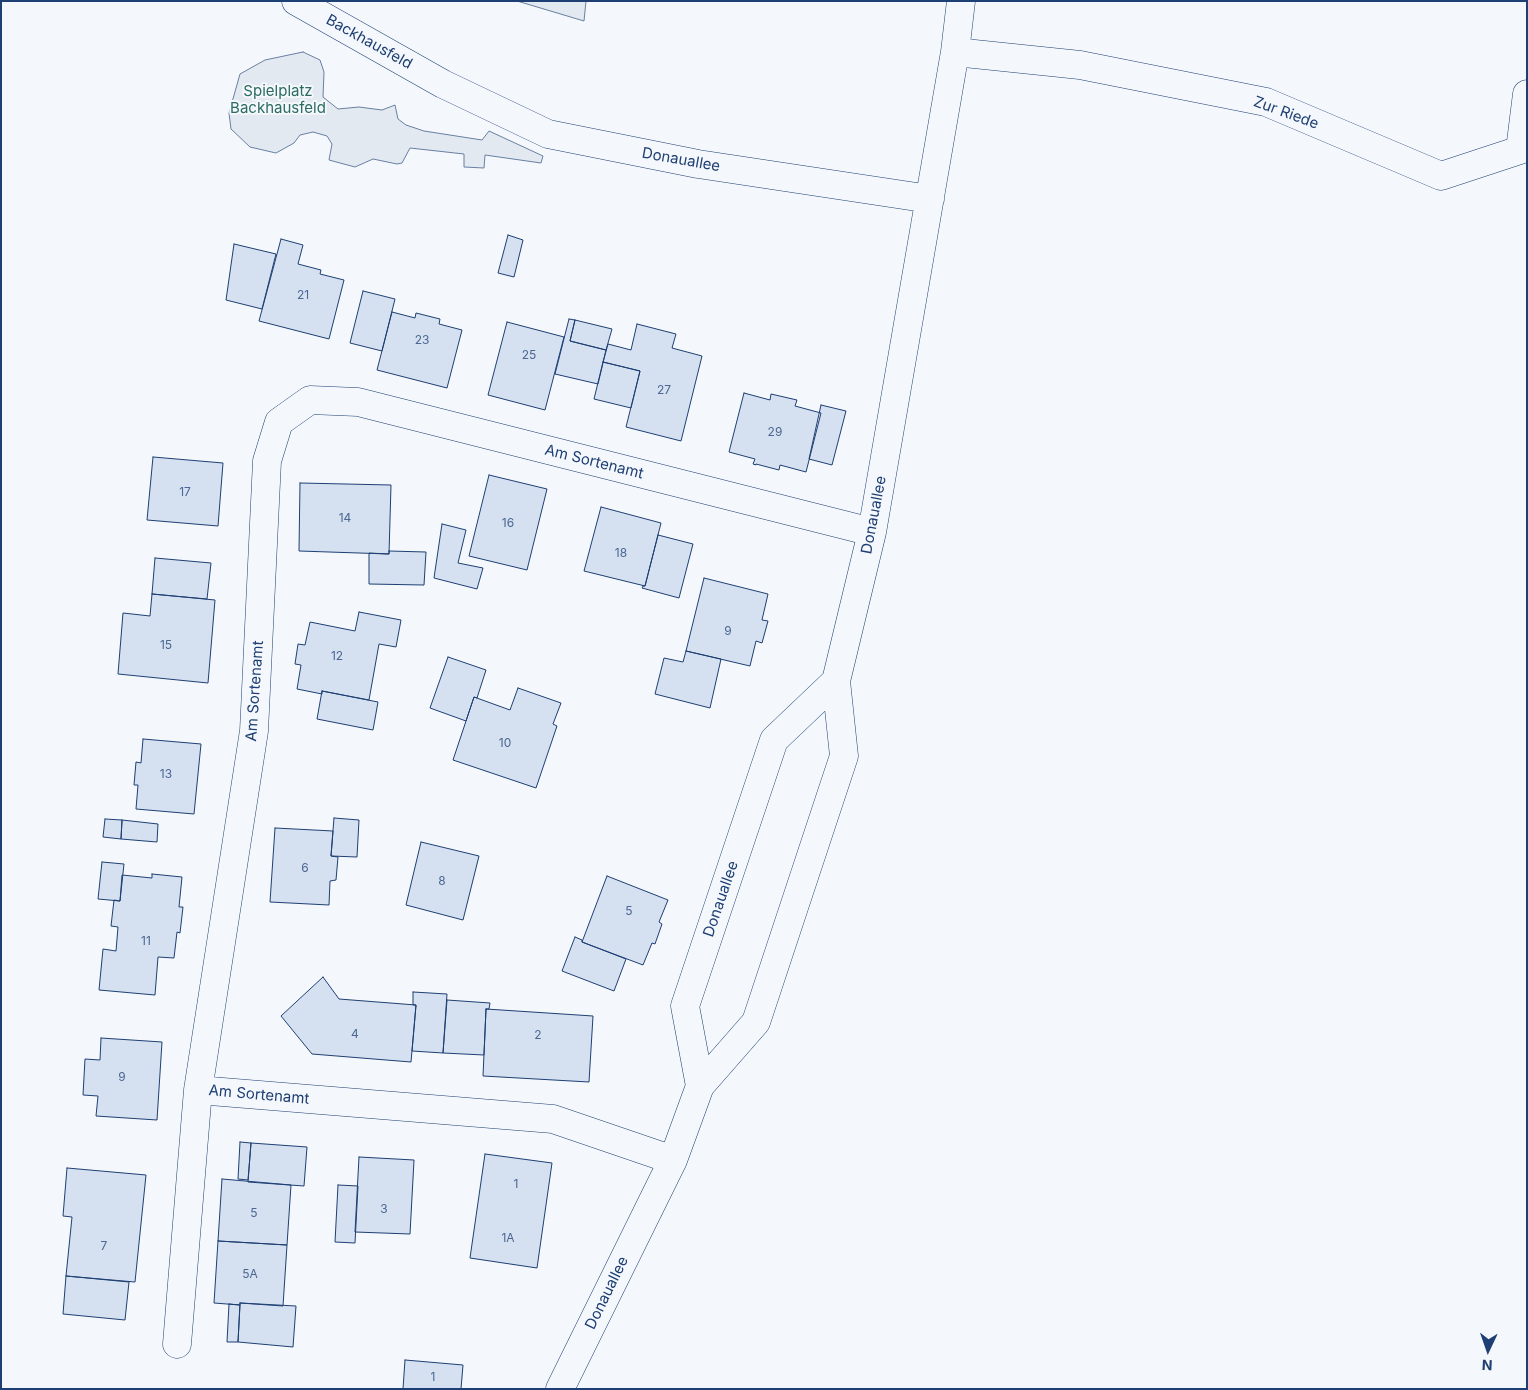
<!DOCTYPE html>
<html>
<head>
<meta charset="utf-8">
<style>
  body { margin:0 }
  #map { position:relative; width:1528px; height:1390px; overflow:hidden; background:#f4f7fb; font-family:Inter,sans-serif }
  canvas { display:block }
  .frame { position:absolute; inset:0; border:2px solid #1d3f73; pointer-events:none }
  .north { position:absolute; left:1463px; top:1325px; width:50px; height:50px; -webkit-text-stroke:4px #f4f7fb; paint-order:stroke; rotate:183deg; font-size:14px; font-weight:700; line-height:20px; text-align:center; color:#1d3f73 }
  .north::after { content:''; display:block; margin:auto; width:18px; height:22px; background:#1d3f73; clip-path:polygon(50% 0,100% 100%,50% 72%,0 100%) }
</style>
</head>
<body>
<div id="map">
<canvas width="1528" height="1390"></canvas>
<div class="frame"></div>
<div class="north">N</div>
</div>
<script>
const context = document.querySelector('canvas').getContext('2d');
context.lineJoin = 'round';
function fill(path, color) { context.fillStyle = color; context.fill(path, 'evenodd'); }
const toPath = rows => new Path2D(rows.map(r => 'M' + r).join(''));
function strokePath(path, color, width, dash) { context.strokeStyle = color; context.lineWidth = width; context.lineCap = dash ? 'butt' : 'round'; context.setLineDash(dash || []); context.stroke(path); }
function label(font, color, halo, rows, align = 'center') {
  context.font = font + ' Inter,sans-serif'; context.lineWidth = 4; context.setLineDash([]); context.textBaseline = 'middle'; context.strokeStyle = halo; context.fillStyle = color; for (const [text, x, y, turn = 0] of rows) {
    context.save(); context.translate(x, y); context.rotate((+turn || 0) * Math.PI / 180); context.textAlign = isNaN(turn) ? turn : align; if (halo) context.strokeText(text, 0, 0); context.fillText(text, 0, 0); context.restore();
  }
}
const green = toPath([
  [517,1,586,1,584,21,517,1],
  [303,52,320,60,324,72,323,97,338,109,359,107,382,110,395,105,398,119,406,125,424,131,482,140,489,131,543,156,541,163,485,155,484,168,464,167,464,154,410,148,402,163,397,164,373,159,355,167,329,160,332,144,327,136,313,132,300,135,294,143,276,153,250,147,231,129,229,113,240,74,265,60,303,52]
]);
fill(green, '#e3e9f0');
strokePath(green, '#687fa3', 1);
const building = toPath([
  [508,235,523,240,514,277,498,273,508,235],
  [281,239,303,245,298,264,321,270,320,274,344,280,329,339,259,321,281,239],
  [234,244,276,254,262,309,226,300,234,244],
  [363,291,395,299,382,351,350,343,363,291],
  [392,312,415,318,416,313,440,319,439,324,462,330,447,388,377,370,392,312],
  [569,319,575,320,570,341,606,350,598,384,555,374,569,319],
  [575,320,612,329,606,350,570,341,575,320],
  [507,322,564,337,545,410,488,395,507,322],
  [637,324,676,334,672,348,702,356,681,441,626,427,640,371,603,362,608,344,631,350,637,324],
  [603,362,640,371,631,408,594,399,603,362],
  [744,393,770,400,771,394,797,400,795,406,821,413,806,472,780,465,779,470,756,464,756,465,753,464,755,459,729,452,744,393],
  [821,405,846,411,832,465,809,459,821,405],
  [153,457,223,463,218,526,147,520,153,457],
  [489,475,547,489,527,570,469,556,489,475],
  [300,483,391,485,389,554,299,551,300,483],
  [601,507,661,523,645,586,584,571,601,507],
  [442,524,466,530,458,563,483,568,477,589,434,578,442,524],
  [658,535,693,544,679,598,642,588,643,586,645,586,658,535],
  [389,551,426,552,424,585,369,584,369,553,389,554,389,551],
  [155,558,211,563,207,599,152,594,155,558],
  [704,578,768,594,762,620,768,621,762,643,756,641,750,666,686,651,704,578],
  [152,594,215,600,208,683,118,674,123,613,150,616,152,594],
  [359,612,401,620,396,647,379,644,369,700,322,691,322,694,297,689,301,665,295,664,298,644,305,645,310,622,355,631,359,612],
  [686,651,721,659,710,708,655,694,664,658,683,662,686,651],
  [448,657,486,670,477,698,474,697,466,721,430,708,448,657],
  [518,688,561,703,553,724,557,726,536,788,453,760,474,697,510,710,518,688],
  [322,691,378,702,373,730,317,719,322,691],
  [143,739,201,744,194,814,136,809,138,785,134,785,136,762,141,763,143,739],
  [334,818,359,820,357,857,331,856,334,818],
  [105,819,122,820,121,839,103,837,105,819],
  [122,820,158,824,157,842,121,839,122,820],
  [275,828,333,831,331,856,338,857,336,880,330,881,329,905,270,902,275,828],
  [421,842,479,856,463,920,406,905,421,842],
  [102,862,124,864,120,901,98,899,102,862],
  [152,874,182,877,179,907,183,907,180,933,177,932,174,958,158,957,155,995,99,990,103,949,116,951,118,927,111,926,114,900,120,901,122,875,152,878,152,874],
  [607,876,668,900,659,922,662,924,655,944,652,943,643,965,582,942,607,876],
  [575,937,582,940,582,942,626,959,614,991,562,971,575,937],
  [323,977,339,999,416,1005,411,1062,312,1054,281,1016,323,977],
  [413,992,447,994,443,1053,412,1051,416,1005,413,1005,413,992],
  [447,1000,490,1003,489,1009,486,1009,484,1055,443,1053,447,1000],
  [486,1009,593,1016,589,1082,483,1076,486,1009],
  [101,1038,162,1042,157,1120,96,1116,98,1096,83,1095,85,1059,100,1060,101,1038],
  [240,1142,251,1143,248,1180,238,1179,240,1142],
  [251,1143,307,1147,304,1186,248,1182,251,1143],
  [485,1154,552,1163,537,1268,470,1258,485,1154],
  [359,1157,414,1160,410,1234,355,1232,359,1157],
  [67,1168,146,1175,135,1282,66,1276,72,1217,63,1216,67,1168],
  [222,1179,291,1185,287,1245,218,1241,222,1179],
  [338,1185,358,1186,355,1243,335,1242,338,1185],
  [218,1241,287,1245,283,1306,240,1303,240,1305,214,1303,218,1241],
  [66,1276,129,1282,125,1320,63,1314,66,1276],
  [240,1303,296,1306,293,1347,238,1342,240,1303],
  [229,1304,240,1305,238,1342,227,1342,229,1304],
  [405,1360,463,1365,461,1389,403,1389,405,1360]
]);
fill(building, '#d5e0f0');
strokePath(building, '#1d3f73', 1);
const minor = toPath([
  [296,1,443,84,548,134,698,164,930,199],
  [955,52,1080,65,1266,102,1441,176,1520,150,1527,94],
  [700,1086,685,1006,774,740,836,681],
  [673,1160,553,1119,198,1090,254,731,267,461,279,422,310,400,358,402,872,532],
  [177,1344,198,1090],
  [560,1389,673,1160,700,1086,756,1022,844,756,836,681,872,532,955,52,961,1]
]);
strokePath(minor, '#1d3f73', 29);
strokePath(minor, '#f4f7fb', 28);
label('12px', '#4b6792', null, [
  ["21",303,295],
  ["23",422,340],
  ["25",529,355],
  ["27",664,390],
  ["29",775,432],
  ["17",185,492],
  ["14",345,518],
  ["16",508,523],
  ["18",621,553],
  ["9",728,631],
  ["15",166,645],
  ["12",337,656],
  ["10",505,743],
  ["13",166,774],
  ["6",305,868],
  ["8",442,881],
  ["5",629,911],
  ["11",146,941],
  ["4",355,1034],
  ["2",538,1035],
  ["9",122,1077],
  ["1",516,1184],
  ["3",384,1209],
  ["5",254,1213],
  ["1A",508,1238],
  ["7",104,1246],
  ["5A",250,1274],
  ["1",433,1377]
]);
label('15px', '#1d3f73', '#f4f7fb', [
  ["Backhausfeld",369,42,29],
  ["Zur Riede",1286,113,20],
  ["Donauallee",681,160,10],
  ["Am Sortenamt",594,462,14],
  ["Donauallee",874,515,-79],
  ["Am Sortenamt",255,691,-86],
  ["Donauallee",721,899,-71],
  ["Am Sortenamt",259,1095,5],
  ["Donauallee",607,1293,-64]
]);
label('15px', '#2c6c60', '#f4f7fb', [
  ["Spielplatz",278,91],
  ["Backhausfeld",278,108]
]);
</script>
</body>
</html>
